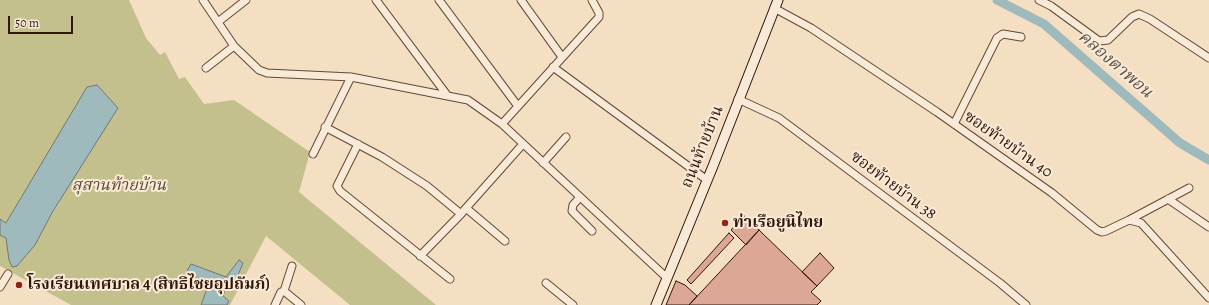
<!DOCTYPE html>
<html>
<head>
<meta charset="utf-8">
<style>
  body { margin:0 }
  #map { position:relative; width:1209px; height:305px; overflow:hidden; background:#f5dfc2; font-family:Alegreya,serif }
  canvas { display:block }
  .scale { position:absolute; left:8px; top:16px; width:65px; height:18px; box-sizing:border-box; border:2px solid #31160a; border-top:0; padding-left:5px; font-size:12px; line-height:14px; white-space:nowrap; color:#31160a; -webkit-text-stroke:3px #f8ead7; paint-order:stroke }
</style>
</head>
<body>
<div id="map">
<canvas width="1209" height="305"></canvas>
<div class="scale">50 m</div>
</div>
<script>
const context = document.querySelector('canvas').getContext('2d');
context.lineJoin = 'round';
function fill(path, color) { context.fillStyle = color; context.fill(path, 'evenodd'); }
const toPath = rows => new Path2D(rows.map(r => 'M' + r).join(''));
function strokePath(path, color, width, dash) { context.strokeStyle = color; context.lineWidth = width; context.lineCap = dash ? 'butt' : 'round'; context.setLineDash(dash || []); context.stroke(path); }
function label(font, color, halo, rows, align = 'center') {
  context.font = font + ' Alegreya,"Noto Serif Thai",serif'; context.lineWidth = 4; context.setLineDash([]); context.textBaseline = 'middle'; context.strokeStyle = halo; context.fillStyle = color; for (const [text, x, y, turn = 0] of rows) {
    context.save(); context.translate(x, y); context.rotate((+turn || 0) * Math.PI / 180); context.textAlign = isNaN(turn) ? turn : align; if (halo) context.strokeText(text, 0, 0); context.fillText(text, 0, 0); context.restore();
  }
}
fill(toPath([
  [0,0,129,0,146,38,160,55,165,52,179,79,185,77,204,104,234,100,310,152,299,192,436,305,350,305,266,236,230,305,71,305,0,266]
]), '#c3c08e');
const water = toPath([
  [97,85,118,108,53,211,35,245,17,266,12,267,9,260,6,238,0,235,0,219,6,223,87,87,97,85],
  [239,260,243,263,234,285,225,289,223,296,229,301,227,305,201,305,208,286,187,271,191,264,226,277,239,260]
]);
fill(water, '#9fbabc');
strokePath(water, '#737875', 1);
strokePath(toPath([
  [997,0,1044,24,1180,143,1209,160]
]), '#9fbabc', 9);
const building = toPath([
  [744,216,759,230,746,245,731,230,744,216],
  [759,230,817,286,811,292,821,301,817,305,689,305,759,230],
  [729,233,734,238,691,284,687,280,729,233],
  [820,253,834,268,817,286,802,272,820,253],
  [676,281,685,285,697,296,689,305,666,305,676,281]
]);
fill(building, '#dda795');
strokePath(building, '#31160a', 1);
const street = toPath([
  [203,0,234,46,259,70,267,73,351,77,468,100,502,124,667,278],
  [376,0,447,95],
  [439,0,517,105],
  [521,0,562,57],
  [1039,0,1051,6,1099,41,1108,40,1132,17,1139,14,1150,19,1209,58],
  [774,8,811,28,937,112,1052,193,1097,230,1102,232,1106,231,1129,220,1141,223,1209,298],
  [218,22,246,0],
  [553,67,707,180],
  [206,68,234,46],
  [738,99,779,118,1000,283,1026,305],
  [502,124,599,17,599,13,592,0],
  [954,124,997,38,1003,34,1021,37],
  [325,127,382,157,427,186,461,214,466,208,505,241],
  [358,144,337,186,340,191,450,279],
  [313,154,351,77],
  [543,163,566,137],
  [580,197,573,205,572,211,592,231],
  [1168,199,1209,227],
  [466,208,523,144],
  [1129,220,1189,188],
  [420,256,461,214],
  [546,283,573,305],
  [0,287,8,274],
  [284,291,301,305],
  [275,305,281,292,284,291,292,266]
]);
const secondary = toPath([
  [656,305,713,166,778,0]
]);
strokePath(street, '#624838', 9);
strokePath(secondary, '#31160a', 11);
strokePath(street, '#f8ead7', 7);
strokePath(secondary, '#f8ead7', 9);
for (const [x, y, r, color] of [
  [725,223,4,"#8f2418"],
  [19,285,4,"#8f2418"]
]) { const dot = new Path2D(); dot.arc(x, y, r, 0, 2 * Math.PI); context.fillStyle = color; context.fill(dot); strokePath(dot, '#f8ead7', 1.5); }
label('16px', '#31160a', '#f8ead7', [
  ["ซอยท้ายบ้าน 40",1008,145,35],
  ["ถนนท้ายบ้าน",703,147,-68],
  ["ซอยท้ายบ้าน 38",893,186,37]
]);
label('italic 16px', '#5d4932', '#f8ead7', [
  ["สุสานท้ายบ้าน",119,186]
]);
label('bold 16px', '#31160a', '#f8ead7', [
  ["ท่าเรือยูนิไทย",733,223],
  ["โรงเรียนเทศบาล 4 (สิทธิไชยอุปถัมภ์)",27,285]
], 'left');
label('italic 17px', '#584f48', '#f8ead7', [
  ["คลองตาพอน",1115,65,41]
]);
</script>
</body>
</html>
